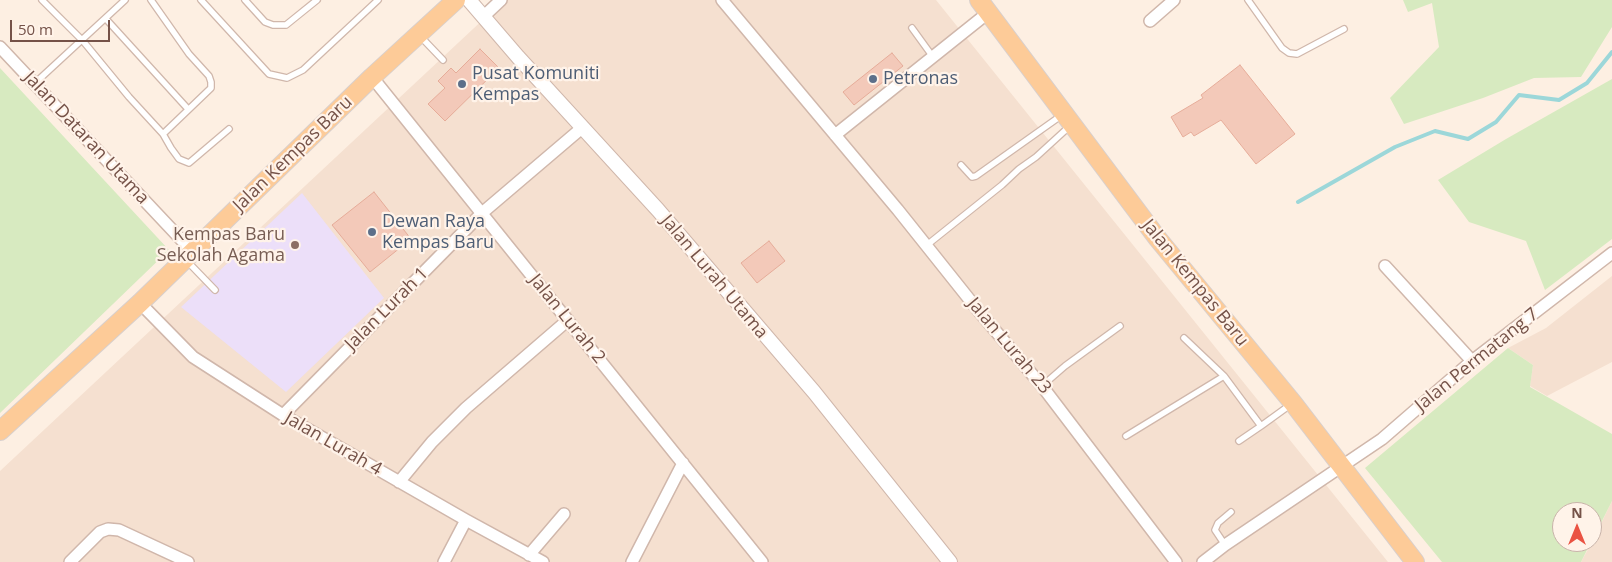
<!DOCTYPE html>
<html>
<head>
<meta charset="utf-8">
<style>
  body { margin:0 }
  #map { position:relative; width:1612px; height:562px; overflow:hidden; background:#fdefe2; font-family:"Open Sans",sans-serif }
  canvas { display:block }
  .north { position:absolute; left:1552px; top:502px; width:50px; height:50px; box-sizing:border-box; background:#fff3e9; border:1px solid #c8b3a9; border-radius:50%; rotate:0deg; font-size:14px; font-weight:700; line-height:20px; text-align:center; color:#755248 }
  .north::after { content:''; display:block; margin:auto; width:18px; height:22px; background:#ea5343; clip-path:polygon(50% 0,100% 100%,50% 72%,0 100%) }
  .scale { position:absolute; left:10px; top:20px; width:100px; height:22px; box-sizing:border-box; border:2px solid #755248; border-top:0; padding-left:6px; font-size:15px; line-height:18px; white-space:nowrap; color:#755248; -webkit-text-stroke:4px #fff3e9; paint-order:stroke }
</style>
</head>
<body>
<div id="map">
<canvas width="1612" height="562"></canvas>
<div class="north">N</div>
<div class="scale">50 m</div>
</div>
<script>
const context = document.querySelector('canvas').getContext('2d');
context.lineJoin = 'round';
function fill(path, color) { context.fillStyle = color; context.fill(path, 'evenodd'); }
const toPath = rows => new Path2D(rows.map(r => 'M' + r).join(''));
function strokePath(path, color, width, dash) { context.strokeStyle = color; context.lineWidth = width; context.lineCap = dash ? 'butt' : 'round'; context.setLineDash(dash || []); context.stroke(path); }
function label(font, color, halo, rows, align = 'center') {
  context.font = font + ' "Open Sans",sans-serif'; context.lineWidth = 4.5; context.setLineDash([]); context.textBaseline = 'middle'; context.strokeStyle = halo; context.fillStyle = color; for (const [text, x, y, turn = 0] of rows) {
    context.save(); context.translate(x, y); context.rotate((+turn || 0) * Math.PI / 180); context.textAlign = isNaN(turn) ? turn : align; if (halo) context.strokeText(text, 0, 0); context.fillText(text, 0, 0); context.restore();
  }
}
fill(toPath([
  [504,0,936,0,1388,562,0,562,0,471],
  [1612,276,1612,362,1547,396,1530,386,1533,365,1508,348,1546,328],
  [1612,501,1612,562,1581,562,1592,542]
]), '#f5e0d0');
fill(toPath([
  [302,193,384,298,286,392,181,307]
]), '#ecdff9');
fill(toPath([
  [1403,0,1612,0,1612,27,1581,77,1534,78,1483,98,1404,124,1390,98,1439,47,1432,3,1408,12],
  [0,68,169,250,0,413],
  [1612,79,1612,239,1545,290,1526,241,1469,222,1438,180,1506,139],
  [1508,348,1533,365,1530,387,1612,434,1612,501,1592,541,1592,512,1562,512,1562,542,1591,542,1581,562,1442,562,1365,468]
]), '#d7eac0');
strokePath(toPath([
  [1298,202,1395,147,1435,131,1468,139,1496,122,1519,95,1559,100,1587,83,1612,52]
]), '#9cd7d9', 4);
const building = toPath([
  [480,49,499,68,445,121,428,104,445,88,438,81,451,68,456,73,480,49],
  [892,53,903,66,854,105,843,92,892,53],
  [1240,65,1295,134,1256,164,1221,120,1194,136,1191,132,1183,137,1171,117,1203,98,1201,95,1240,65],
  [374,192,411,239,370,272,332,225,374,192],
  [769,241,785,261,757,283,741,263,769,241]
]);
fill(building, '#f3c9b9');
strokePath(building, '#e6ac99', 1);
const service = toPath([
  [42,0,83,41,129,97,163,134,171,148,179,159,189,163,229,129],
  [151,0,189,54,209,76,211,82,211,88,163,134],
  [201,0,269,74,287,78,303,70,378,0],
  [245,0,265,22,273,25,286,25,317,0],
  [1248,0,1282,48,1289,53,1297,54,1344,29],
  [106,19,188,109],
  [912,28,933,57],
  [420,36,443,60],
  [34,84,125,0],
  [961,165,972,177,976,176,1062,115],
  [927,245,1002,185,1019,169,1036,157,1071,125],
  [186,260,215,290],
  [1184,338,1224,376],
  [1042,386,1065,366,1120,326],
  [1126,436,1224,376,1261,426,1290,405],
  [1239,441,1261,426],
  [1225,545,1215,530,1218,523,1231,512]
]);
const minor = toPath([
  [722,0,898,210,977,309,1042,386,1176,562],
  [483,17,501,0],
  [1150,21,1174,0],
  [0,47,192,251],
  [372,77,762,562],
  [835,135,989,12],
  [1385,266,1472,361],
  [140,303,193,357,283,415,466,520,543,562],
  [283,415,482,213,583,127],
  [399,482,432,442,466,408,568,320],
  [529,555,564,514],
  [70,562,100,532,108,529,119,530,188,562],
  [444,562,466,520],
  [632,562,683,463],
  [1203,562,1225,545,1382,439,1472,361,1612,253]
]);
const tertiary = toPath([
  [469,0,518,57,658,210,814,392,950,562]
]);
const primary = toPath([
  [979,0,1158,239,1293,403,1415,562],
  [0,431,140,303,372,77,456,0]
]);
strokePath(service, '#d0b7ab', 8);
strokePath(minor, '#d0b7ab', 14);
strokePath(tertiary, '#d0b7ab', 16);
strokePath(primary, '#d8cfcc', 20);
strokePath(service, '#fff', 5.5);
strokePath(minor, '#fff', 11);
strokePath(tertiary, '#fff', 14);
strokePath(primary, '#fdcb98', 18);
for (const [x, y, r, color] of [
  [873,79,5,"#5c6f8a"],
  [462,84,5,"#5c6f8a"],
  [372,232,5,"#5c6f8a"],
  [295,245,5,"#8d6e63"]
]) { const dot = new Path2D(); dot.arc(x, y, r, 0, 2 * Math.PI); context.fillStyle = color; context.fill(dot); strokePath(dot, '#fff3e9', 2); }
label('18px', '#4e5e75', '#fff3e9', [
  ["Pusat Komuniti",472,74],
  ["Kempas",472,95],
  ["Petronas",883,79],
  ["Dewan Raya",382,222],
  ["Kempas Baru",382,243]
], 'left');
label('18px', '#755248', '#fff3e9', [
  ["Jalan Dataran Utama",86,138,47],
  ["Jalan Kempas Baru",293,154,-44],
  ["Jalan Lurah Utama",714,277,50],
  ["Jalan Kempas Baru",1195,283,51],
  ["Jalan Lurah 1",387,309,-45],
  ["Jalan Lurah 2",567,319,51],
  ["Jalan Lurah 23",1009,346,50],
  ["Jalan Permatang 7",1477,360,-39],
  ["Jalan Lurah 4",333,444,30]
]);
label('18px', '#785e54', '#fff3e9', [
  ["Kempas Baru",285,235],
  ["Sekolah Agama",285,256]
], 'right');
</script>
</body>
</html>
